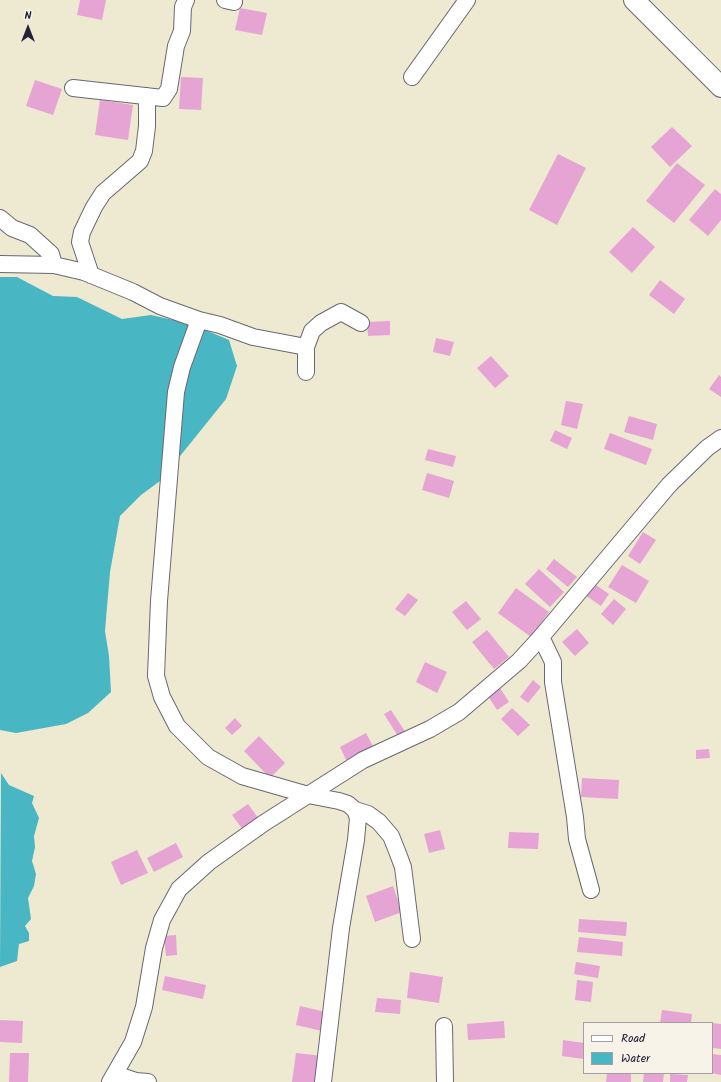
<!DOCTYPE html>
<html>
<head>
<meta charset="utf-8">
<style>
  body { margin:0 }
  #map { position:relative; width:721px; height:1082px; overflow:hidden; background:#eee9d1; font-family:Kalam,sans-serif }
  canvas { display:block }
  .legend { position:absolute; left:583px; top:1022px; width:130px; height:52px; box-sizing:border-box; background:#f7f3e8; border:1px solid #a29fa3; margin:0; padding:5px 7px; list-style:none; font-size:12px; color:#22223b }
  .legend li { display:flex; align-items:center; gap:8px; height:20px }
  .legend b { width:20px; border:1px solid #a29fa3 }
  .north { position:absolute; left:8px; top:8px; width:40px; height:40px; -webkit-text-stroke:3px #f7f3e8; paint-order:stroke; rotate:0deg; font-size:11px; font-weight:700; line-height:16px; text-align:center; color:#22223b }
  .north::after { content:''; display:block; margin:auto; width:14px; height:18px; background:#22223b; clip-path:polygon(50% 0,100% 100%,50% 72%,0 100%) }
</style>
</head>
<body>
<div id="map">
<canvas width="721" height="1082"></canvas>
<ul class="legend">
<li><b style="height:5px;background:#fff"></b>Road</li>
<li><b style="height:11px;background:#49b6c3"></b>Water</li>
</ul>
<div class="north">N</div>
</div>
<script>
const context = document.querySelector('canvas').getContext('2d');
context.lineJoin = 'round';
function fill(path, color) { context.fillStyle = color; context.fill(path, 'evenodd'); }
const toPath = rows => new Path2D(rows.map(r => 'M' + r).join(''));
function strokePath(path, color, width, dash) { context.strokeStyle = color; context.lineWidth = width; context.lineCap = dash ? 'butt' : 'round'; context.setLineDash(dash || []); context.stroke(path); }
fill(toPath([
  [0,277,17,277,53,296,77,297,122,319,151,315,191,324,229,340,237,366,226,399,160,481,141,495,120,516,110,572,105,631,109,656,111,692,88,713,66,724,16,733,0,730],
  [1,773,9,785,34,796,32,803,39,818,34,836,35,847,32,861,36,874,34,886,28,898,31,919,25,926,29,933,29,941,19,944,17,961,0,967]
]), '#49b6c3');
fill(toPath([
  [80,0,106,0,102,20,77,15],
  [240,8,267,13,262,35,235,30],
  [181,77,203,78,201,110,179,109],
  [35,80,62,89,53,115,26,106],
  [100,100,133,105,128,140,95,135],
  [672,127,692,146,670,167,651,147],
  [558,154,586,168,557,225,529,210],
  [677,163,705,185,674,223,646,201],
  [715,189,721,194,721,220,708,236,689,220],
  [633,227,655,247,632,273,609,252],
  [660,280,685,299,674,314,649,295],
  [390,321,390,335,368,336,367,322],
  [436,338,454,342,450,356,433,352],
  [491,356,509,376,495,388,477,368],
  [719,375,721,377,721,397,709,389],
  [566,401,583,404,577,429,561,425],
  [629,416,657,424,653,440,624,432],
  [555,430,572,438,567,449,550,441],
  [610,433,652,449,646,465,604,449],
  [428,449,456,456,453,467,425,460],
  [427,473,454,481,449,498,422,490],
  [643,532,656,540,640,564,628,556],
  [554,559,577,577,568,587,546,569],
  [622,565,649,581,636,603,608,587],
  [539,569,564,592,550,607,525,584],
  [593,583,609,594,601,606,585,595],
  [516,588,549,612,531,637,498,613],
  [408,593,418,600,405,616,395,609],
  [614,599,626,609,613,625,601,614],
  [466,601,481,619,467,630,452,612],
  [577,629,589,643,575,656,562,642],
  [487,630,509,657,494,669,472,642],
  [425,662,447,672,437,693,416,682],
  [533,680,541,687,528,703,520,697],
  [500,688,509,702,497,710,488,696],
  [512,708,530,725,518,736,501,719],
  [391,710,406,733,399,738,384,714],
  [235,718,242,726,232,735,225,728],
  [366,733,374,748,347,762,340,747],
  [259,736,285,763,270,778,244,751],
  [709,749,710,758,696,759,696,750],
  [582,778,619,780,618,799,581,797],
  [248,804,259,819,243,830,232,815],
  [440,830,445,849,429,853,424,834],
  [509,832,539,833,538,849,508,848],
  [176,843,183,857,154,872,147,858],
  [137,850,148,873,121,885,111,862],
  [393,886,402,912,375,922,366,896],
  [579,919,627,922,626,936,578,932],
  [176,935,177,955,166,956,164,936],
  [579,937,623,942,622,956,577,952],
  [576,962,600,966,598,978,574,974],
  [410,972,443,977,439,1003,407,998],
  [165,976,206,985,203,999,162,990],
  [577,980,593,982,591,1002,575,1000],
  [377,998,401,1000,400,1014,375,1012],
  [300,1006,339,1015,335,1034,296,1025],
  [662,1010,692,1014,691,1023,660,1023],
  [0,1020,23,1021,22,1043,0,1042],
  [504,1021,505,1038,468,1040,467,1024],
  [712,1023,721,1024,721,1049,712,1048],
  [563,1040,584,1043,584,1059,562,1056],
  [10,1053,29,1053,28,1082,9,1082],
  [296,1053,332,1057,329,1082,292,1082],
  [712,1054,721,1055,721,1075,712,1073],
  [607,1073,631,1073,631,1082,606,1082],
  [644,1073,664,1073,663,1082,643,1082],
  [670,1074,688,1075,687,1082,670,1082]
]), '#e6a4d4');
const minor = toPath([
  [225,0,234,2],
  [412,77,467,0],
  [73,88,163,98,169,89,176,46,182,31,183,7,186,0],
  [0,218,12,228,30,235,51,254,54,265],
  [0,264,54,265,84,272,133,292,160,306,199,320,220,325,253,337,306,347],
  [91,275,80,242,82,232,94,207,103,193,140,161,144,151,147,126,147,96],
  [199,320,182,367,176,392,159,601,156,676,162,697,177,726,208,757,242,776,308,795,339,801,348,804,355,810,358,818,356,840,341,928,323,1082],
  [306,372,306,347,312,331,321,323,341,312,361,323],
  [541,637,553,662,553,682,575,817,577,839,591,890],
  [355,810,368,814,379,822,391,836,397,851,403,867,412,939],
  [444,1026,445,1082],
  [115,1074,136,1081,148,1082],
  [110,1082,133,1042,144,1007,154,948,162,920,179,889,209,862,264,823,363,760,430,729,459,712,519,661,541,637,669,485,707,448,721,438]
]);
const tertiary = toPath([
  [634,0,721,87]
]);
strokePath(minor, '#696870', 18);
strokePath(tertiary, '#696870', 22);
strokePath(minor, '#fff', 16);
strokePath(tertiary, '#fff', 20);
</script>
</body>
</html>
